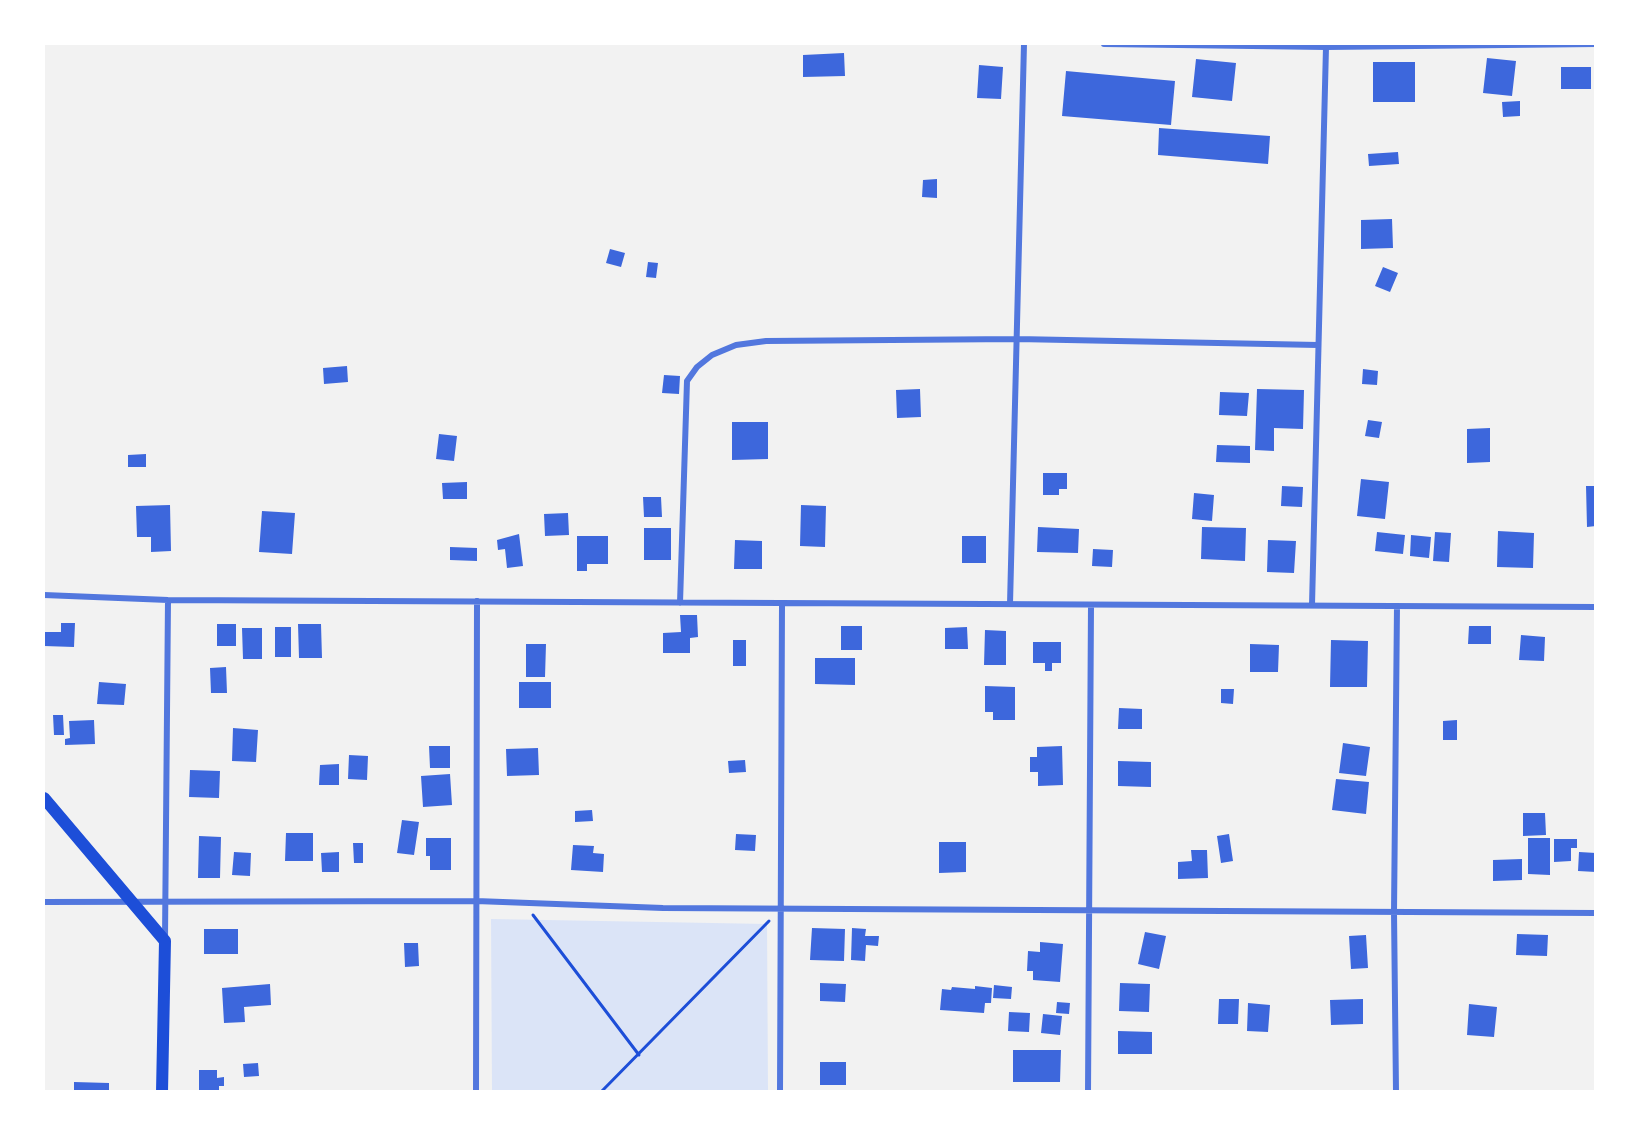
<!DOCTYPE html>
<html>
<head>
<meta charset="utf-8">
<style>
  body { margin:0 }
  #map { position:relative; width:1639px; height:1135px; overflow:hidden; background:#f2f2f2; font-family:"Libre Baskerville",serif }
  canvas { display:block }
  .frame { position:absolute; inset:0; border:45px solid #fff; pointer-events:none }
</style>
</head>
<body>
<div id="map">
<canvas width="1639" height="1135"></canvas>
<div class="frame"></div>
</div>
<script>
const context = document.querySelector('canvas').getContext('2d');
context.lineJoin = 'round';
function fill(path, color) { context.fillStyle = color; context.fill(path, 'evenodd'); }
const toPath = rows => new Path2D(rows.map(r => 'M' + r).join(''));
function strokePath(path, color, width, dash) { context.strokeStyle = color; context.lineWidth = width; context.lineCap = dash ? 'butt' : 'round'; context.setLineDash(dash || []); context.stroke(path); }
fill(toPath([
  [491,919,767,924,768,1091,492,1091]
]), '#dbe4f7');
fill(toPath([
  [844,53,845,76,803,77,803,55],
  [1487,58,1516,61,1512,96,1483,93],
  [1196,59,1236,63,1232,101,1192,97],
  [1373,62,1415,62,1415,102,1373,102],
  [979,65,1003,67,1001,99,977,98],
  [1561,67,1591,67,1591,89,1561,89],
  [1066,71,1175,81,1171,125,1062,116],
  [1520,101,1520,116,1503,117,1502,102],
  [1159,128,1270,136,1268,164,1158,155],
  [1398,152,1399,164,1369,166,1368,154],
  [937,179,937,198,922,197,923,180],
  [1392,219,1393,248,1361,249,1361,220],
  [610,249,625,253,621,267,606,263],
  [648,262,658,263,656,278,646,277],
  [1383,267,1398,273,1390,292,1375,286],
  [347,366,348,382,324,384,323,368],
  [1363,369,1378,371,1377,385,1362,384],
  [664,375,680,376,679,394,662,393],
  [920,389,921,417,897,418,896,390],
  [1257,389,1304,390,1303,429,1274,428,1274,451,1255,450],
  [1220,392,1249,393,1247,416,1219,415],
  [1368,420,1382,422,1379,438,1365,436],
  [732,422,768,422,768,459,732,460],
  [1490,428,1490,462,1467,463,1467,429],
  [439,434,457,436,454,461,436,459],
  [1217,445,1250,446,1250,463,1216,462],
  [146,454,146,467,128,467,128,455],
  [1043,473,1067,473,1067,489,1059,489,1059,495,1043,495],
  [1361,479,1389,482,1385,519,1357,516],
  [467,482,467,499,443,499,442,483],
  [1282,486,1303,487,1302,507,1281,506],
  [1586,486,1595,486,1596,526,1587,527],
  [1194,493,1214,495,1212,521,1192,519],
  [643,497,661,497,662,517,644,517],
  [170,505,171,551,151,552,151,537,137,537,136,506],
  [801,505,826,506,825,547,800,546],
  [262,511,295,513,292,554,259,552],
  [568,513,569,535,545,536,544,514],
  [1038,527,1079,529,1078,553,1037,552],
  [1202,527,1246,528,1245,561,1201,559],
  [644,528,671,528,671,560,644,560],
  [1498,531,1534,533,1533,568,1497,567],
  [1377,532,1405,535,1403,554,1375,551],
  [1435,532,1451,533,1449,562,1433,561],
  [519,534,523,566,507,568,505,549,498,550,497,540],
  [1411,535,1431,537,1429,558,1410,556],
  [577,536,608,536,608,564,587,564,587,571,577,571],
  [962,536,986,536,986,563,962,563],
  [735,540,762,541,762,569,734,569],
  [1268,540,1296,541,1294,573,1267,572],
  [450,547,477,548,477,561,450,560],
  [1093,549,1113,550,1112,567,1092,566],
  [680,615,697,615,698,637,690,638,690,653,663,653,663,633,681,632],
  [61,623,75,623,74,647,44,646,44,632,61,632],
  [217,624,236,624,236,646,217,646],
  [298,624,321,624,322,658,299,658],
  [841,626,862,626,862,650,841,650],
  [1469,626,1491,626,1491,644,1468,644],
  [275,627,291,627,291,657,275,657],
  [967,627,968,649,945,649,945,628],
  [242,628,262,628,262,659,243,659],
  [985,630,1006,631,1006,665,984,665],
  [1521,635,1545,637,1544,661,1519,660],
  [733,640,746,640,746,666,733,666],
  [1331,640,1368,641,1367,687,1330,687],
  [1033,642,1061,642,1061,663,1052,663,1052,671,1045,671,1045,663,1033,663],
  [526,644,546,644,545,677,526,677],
  [1250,644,1279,645,1278,672,1250,672],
  [815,658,855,658,855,685,815,684],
  [226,667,227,693,211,693,210,668],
  [99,682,126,684,124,705,97,704],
  [519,682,551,682,551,708,519,708],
  [985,686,1015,687,1015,720,993,720,993,712,985,712],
  [1221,689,1234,689,1233,704,1221,703],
  [1119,708,1142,709,1142,729,1118,729],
  [53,715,63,715,64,735,54,735],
  [94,720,95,744,65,745,65,739,70,738,69,721],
  [1457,720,1457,740,1443,740,1443,721],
  [233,728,258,730,256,762,232,761],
  [1343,743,1370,747,1366,776,1339,773],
  [429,746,450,746,450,768,430,768],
  [1062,746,1063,785,1038,786,1038,772,1030,772,1030,757,1037,757,1037,747],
  [538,748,539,775,507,776,506,749],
  [349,755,368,756,367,780,348,779],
  [745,760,746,772,729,773,728,761],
  [1118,761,1151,762,1151,787,1118,786],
  [339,764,339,785,319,785,320,765],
  [190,770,220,771,219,798,189,797],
  [450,774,452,805,423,807,421,776],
  [1336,779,1369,782,1366,814,1332,810],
  [592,810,593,821,575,822,575,811],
  [1523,813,1545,813,1546,835,1523,836],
  [402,820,419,822,414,855,397,853],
  [286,833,313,833,313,861,285,861],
  [736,834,756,835,755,851,735,850],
  [1229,834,1233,861,1221,863,1217,836],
  [199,836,221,837,220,878,198,878],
  [426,838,451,838,451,870,430,870,430,856,426,856],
  [1528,838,1550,838,1550,875,1528,874],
  [1554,839,1577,839,1577,848,1571,848,1571,861,1554,862],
  [939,842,966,842,966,872,939,873],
  [353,843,363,843,363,863,354,863],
  [573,845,594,846,593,853,604,854,603,872,571,870],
  [1191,850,1207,850,1208,878,1178,879,1178,862,1192,861],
  [234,852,251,853,250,876,232,875],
  [339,852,339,872,322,872,321,853],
  [1579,852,1596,853,1596,872,1578,871],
  [1522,859,1522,880,1493,881,1493,860],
  [812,928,845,929,844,961,810,960],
  [852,928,866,929,865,936,879,936,878,946,866,945,865,961,851,960],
  [204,929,238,929,238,954,204,954],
  [1145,932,1166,936,1159,969,1138,964],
  [1517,934,1548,935,1547,956,1516,955],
  [1366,935,1368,968,1351,969,1349,936],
  [1040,942,1063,944,1060,982,1033,980,1033,971,1027,971,1028,951,1040,952],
  [404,943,418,943,419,966,405,967],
  [820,983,846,984,845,1002,820,1001],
  [1120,983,1150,984,1149,1012,1119,1011],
  [270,984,271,1005,244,1007,245,1022,224,1023,222,988],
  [994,985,1012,987,1011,999,993,998],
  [975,986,992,988,991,1003,985,1003,984,1013,940,1010,942,989,951,990,952,987,975,989],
  [1219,999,1239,999,1238,1024,1218,1024],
  [1363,999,1363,1024,1331,1025,1330,1000],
  [1057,1002,1070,1003,1069,1014,1056,1013],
  [1248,1003,1270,1005,1268,1032,1247,1031],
  [1469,1004,1497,1007,1494,1037,1467,1035],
  [1009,1012,1030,1013,1029,1032,1008,1031],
  [1043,1014,1062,1016,1060,1035,1041,1033],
  [1118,1031,1152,1032,1152,1054,1118,1054],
  [1013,1050,1061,1050,1060,1082,1013,1082],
  [820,1062,846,1062,846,1085,820,1085],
  [258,1063,259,1076,244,1077,243,1064],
  [199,1070,217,1070,217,1078,224,1077,224,1086,219,1086,219,1092,199,1092],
  [74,1082,109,1083,109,1092,74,1092]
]), '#3d67dc');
strokePath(toPath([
  [533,915,639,1055],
  [601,1092,769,921]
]), '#1d4ed8', 3);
strokePath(toPath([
  [1104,44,1326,47,1596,44],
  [44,595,168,600,1596,607],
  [680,603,687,381,697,367,712,355,736,345,766,341,1017,339,1318,345],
  [1010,604,1024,44],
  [1312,605,1326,47],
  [44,902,476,901,663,908,1596,913],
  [165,938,168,600],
  [476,1092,477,601],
  [780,1092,782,603],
  [1088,1092,1091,605],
  [1396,1092,1394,912,1397,606]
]), '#5277de', 6);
strokePath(toPath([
  [44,798,165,941,162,1092]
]), '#1d4ed8', 12);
</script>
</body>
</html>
